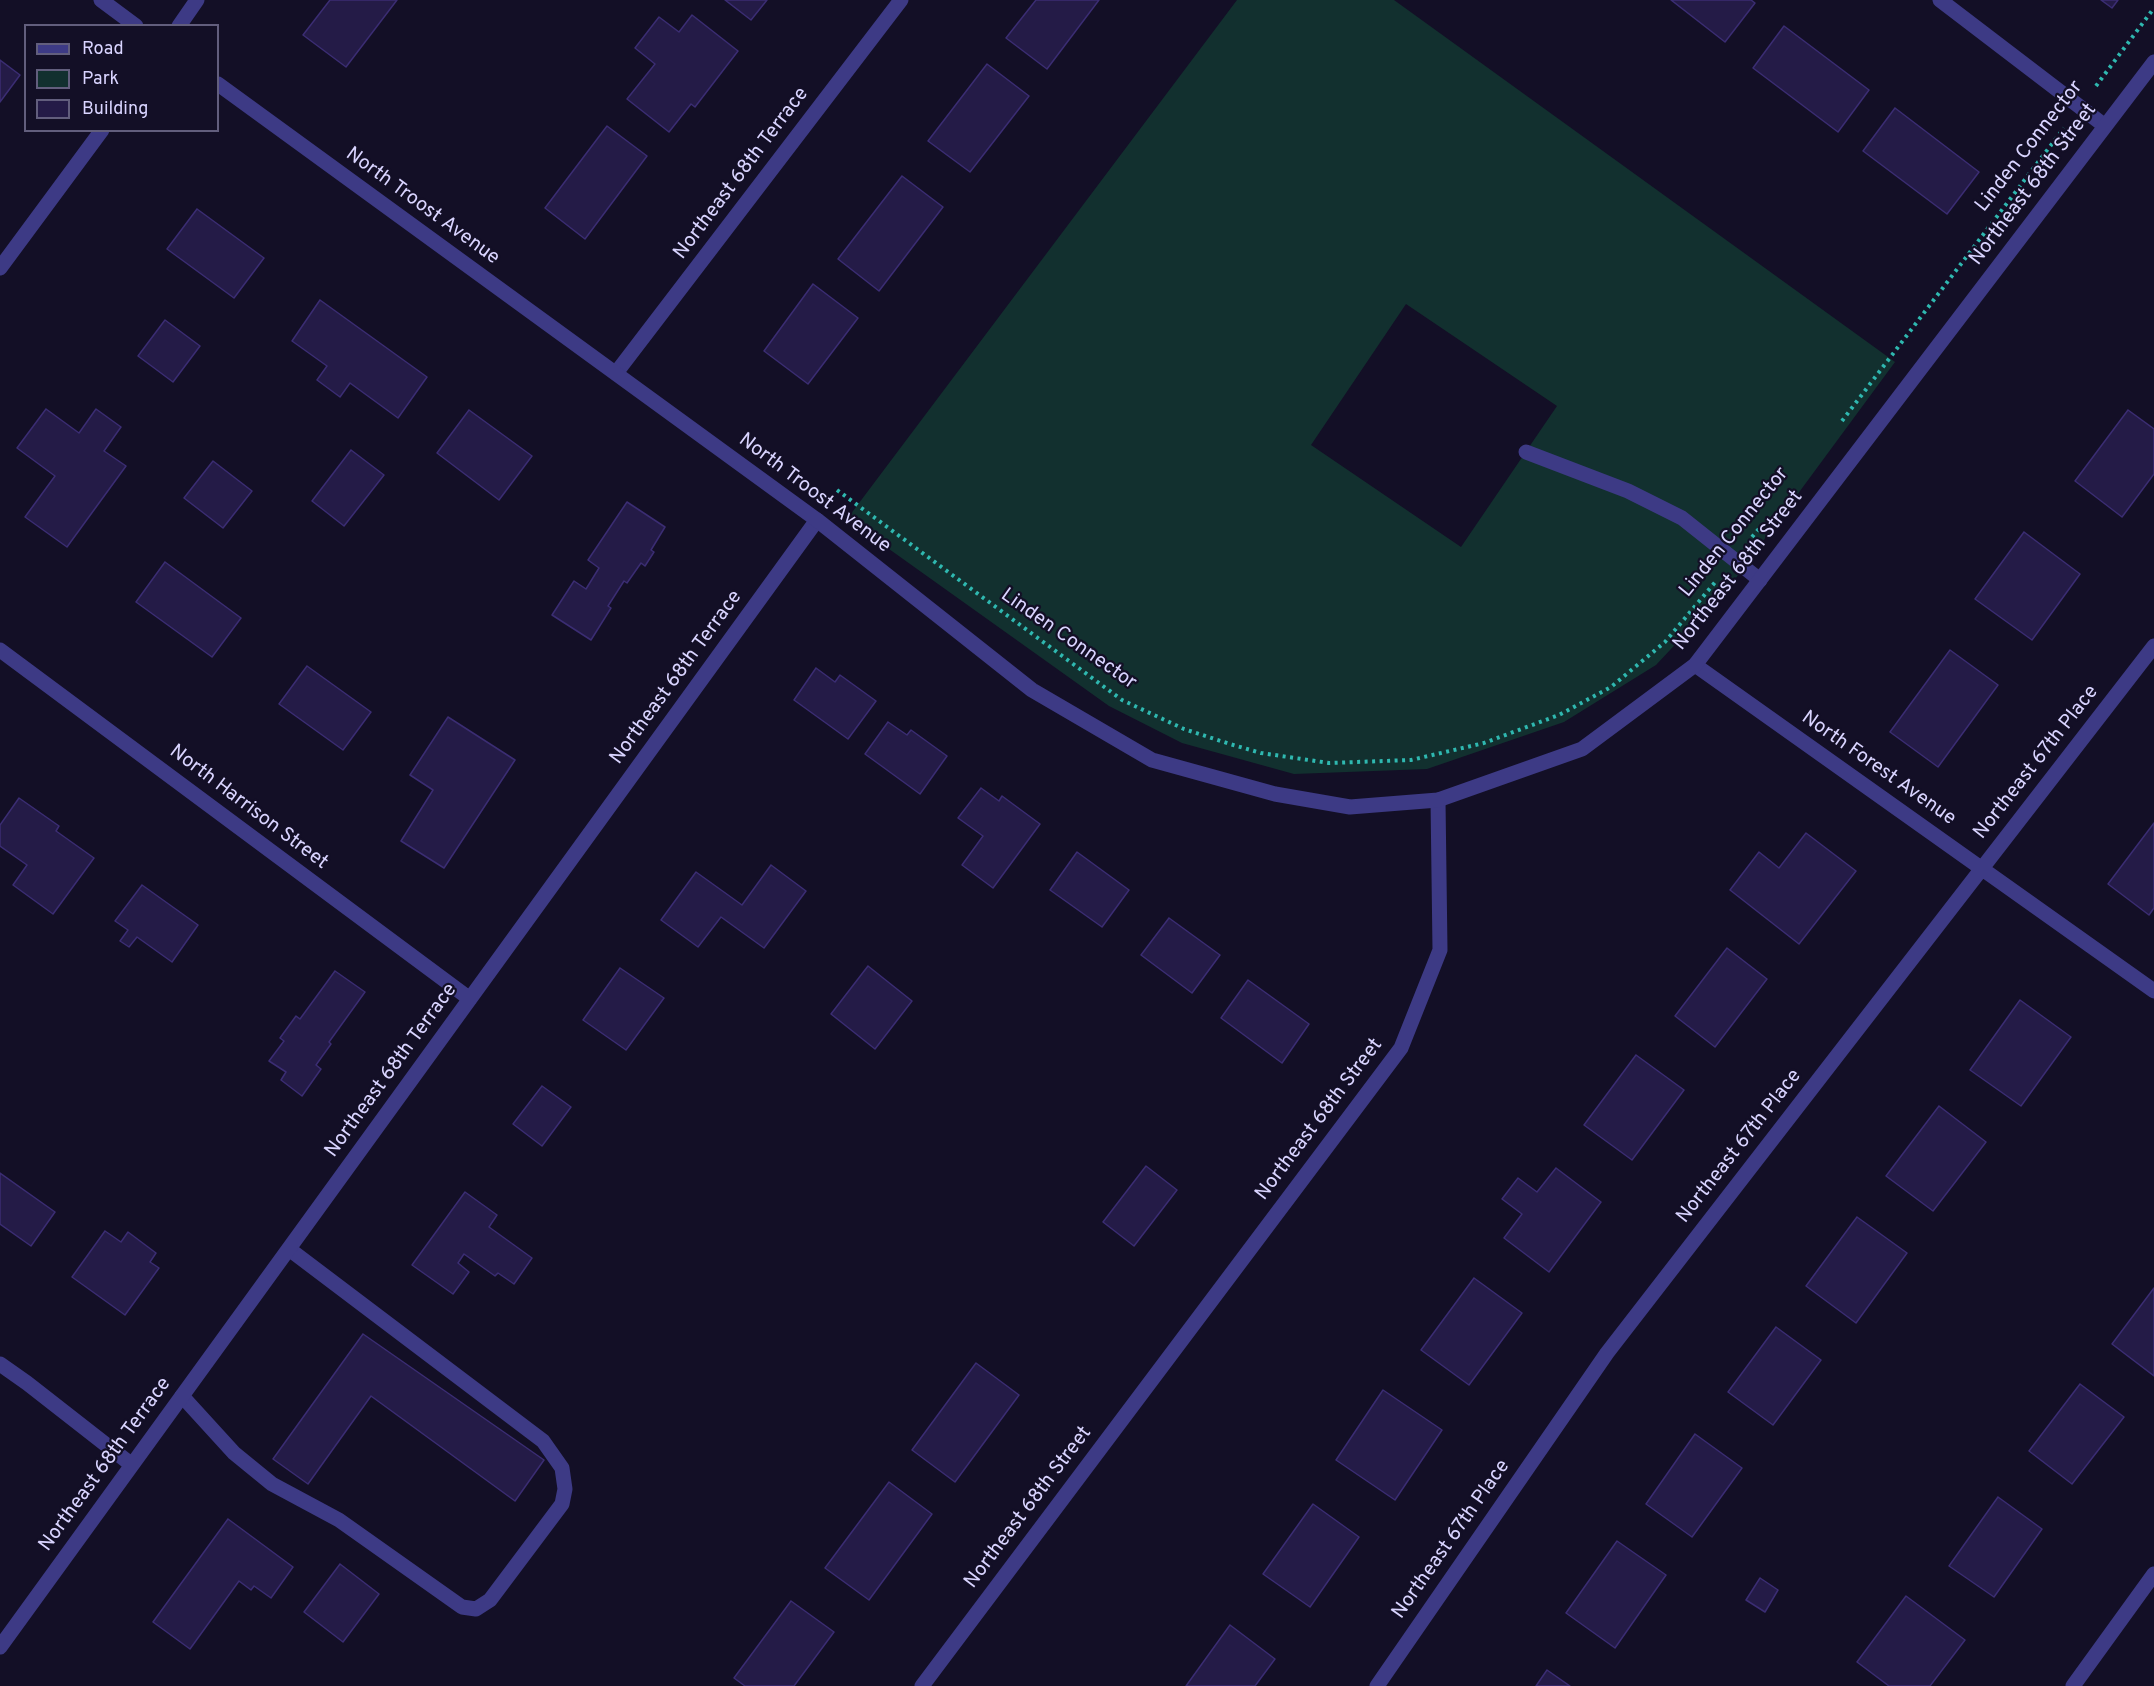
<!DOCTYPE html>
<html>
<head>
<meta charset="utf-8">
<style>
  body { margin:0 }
  #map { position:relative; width:2154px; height:1686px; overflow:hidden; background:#130f26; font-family:Overpass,sans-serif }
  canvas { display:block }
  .legend { position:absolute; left:24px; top:24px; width:195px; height:108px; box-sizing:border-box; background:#130f26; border:2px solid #625e7d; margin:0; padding:8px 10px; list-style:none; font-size:18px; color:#d9d4ff }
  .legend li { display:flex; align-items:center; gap:12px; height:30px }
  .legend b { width:30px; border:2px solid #625e7d }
</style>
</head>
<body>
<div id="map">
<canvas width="2154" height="1686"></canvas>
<ul class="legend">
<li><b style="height:8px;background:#3d3a85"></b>Road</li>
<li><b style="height:16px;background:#12302f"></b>Park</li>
<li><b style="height:16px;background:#241b47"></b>Building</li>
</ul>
</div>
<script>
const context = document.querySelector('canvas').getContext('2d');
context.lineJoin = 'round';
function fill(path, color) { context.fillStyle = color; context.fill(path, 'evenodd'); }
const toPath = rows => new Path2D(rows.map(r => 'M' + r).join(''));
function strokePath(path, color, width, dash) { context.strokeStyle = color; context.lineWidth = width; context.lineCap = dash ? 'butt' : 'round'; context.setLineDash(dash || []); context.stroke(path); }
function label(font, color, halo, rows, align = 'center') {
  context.font = font + ' Overpass,sans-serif'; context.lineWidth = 4.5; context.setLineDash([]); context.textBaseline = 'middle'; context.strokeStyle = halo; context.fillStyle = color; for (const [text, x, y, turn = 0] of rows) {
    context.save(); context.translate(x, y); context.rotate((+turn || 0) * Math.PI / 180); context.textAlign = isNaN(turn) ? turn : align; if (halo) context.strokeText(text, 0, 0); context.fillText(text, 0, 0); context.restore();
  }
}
fill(toPath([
  [1237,0,1394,0,1895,362,1730,586,1656,665,1564,722,1427,769,1294,774,1182,743,1109,706,847,519],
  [1406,304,1557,406,1461,547,1311,445]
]), '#12302f');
const building = toPath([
  [330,0,397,0,346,67,303,35,330,0],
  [725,0,767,0,751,20,725,0],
  [1036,0,1099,0,1047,69,1006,38,1036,0],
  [1671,0,1751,0,1755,3,1725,42,1671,0],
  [2101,0,2118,0,2112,8,2101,0],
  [692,15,738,51,695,107,691,104,669,132,627,99,655,64,635,48,659,17,679,32,692,15],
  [1784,26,1869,90,1838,132,1753,68,1784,26],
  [0,60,20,75,0,102,0,60],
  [987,64,1029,96,970,172,928,141,987,64],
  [1895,108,1979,172,1947,214,1863,151,1895,108],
  [607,126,647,156,585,239,545,208,607,126],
  [902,176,943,207,879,291,838,259,902,176],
  [197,209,264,258,234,298,167,249,197,209],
  [813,284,858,318,808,384,764,351,813,284],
  [320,300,427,377,398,418,350,383,340,397,317,380,327,366,292,341,320,300],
  [165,320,200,346,173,382,138,356,165,320],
  [46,409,79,433,96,409,121,427,104,451,126,466,67,547,25,517,55,476,17,448,46,409],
  [469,410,532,456,499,500,437,453,469,410],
  [2128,410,2154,429,2154,474,2122,517,2075,481,2128,410],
  [351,450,384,475,344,526,312,501,351,450],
  [213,461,252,491,223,528,184,498,213,461],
  [627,502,665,527,651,550,654,552,645,566,641,563,627,583,624,581,608,606,611,608,591,640,552,615,574,581,586,589,599,568,588,560,627,502],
  [2024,532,2080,574,2032,640,1975,599,2024,532],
  [165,562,241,618,212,657,136,602,165,562],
  [1950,650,1998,685,1938,767,1890,732,1950,650],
  [307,666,371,712,343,750,279,704,307,666],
  [816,668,835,682,840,675,876,701,848,739,794,700,816,668],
  [448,717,515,760,444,868,401,841,433,790,410,775,448,717],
  [888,722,907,735,911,730,947,756,920,794,865,754,888,722],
  [981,788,999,801,1002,796,1040,824,993,888,962,865,983,836,958,818,981,788],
  [19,798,59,826,56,831,94,858,53,914,13,885,27,865,0,846,0,825,19,798],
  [2154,823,2154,908,2149,915,2108,884,2154,823],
  [1806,833,1856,871,1799,944,1730,890,1759,852,1779,868,1806,833],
  [1077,852,1129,890,1102,927,1050,890,1077,852],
  [771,865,806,891,764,948,721,917,698,947,661,920,696,872,742,905,771,865],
  [142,885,198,925,172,962,137,937,129,947,120,941,128,930,115,921,142,885],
  [1169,918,1220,955,1192,993,1141,955,1169,918],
  [1727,948,1767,979,1715,1047,1675,1016,1727,948],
  [868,966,912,1001,875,1049,831,1014,868,966],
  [620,968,664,998,626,1050,583,1020,620,968],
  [335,971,365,992,329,1042,331,1044,316,1065,321,1069,302,1096,281,1080,286,1072,269,1061,284,1041,280,1038,296,1016,300,1019,335,971],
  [1248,980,1309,1024,1282,1063,1221,1018,1248,980],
  [2020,1000,2071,1037,2021,1106,1970,1070,2020,1000],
  [1636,1055,1684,1090,1632,1160,1584,1125,1636,1055],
  [542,1086,571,1107,542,1146,513,1124,542,1086],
  [1939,1106,1986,1142,1933,1211,1886,1176,1939,1106],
  [1146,1166,1177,1190,1134,1246,1103,1222,1146,1166],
  [1556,1168,1601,1202,1549,1272,1504,1238,1522,1214,1502,1199,1518,1178,1537,1192,1556,1168],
  [0,1173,55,1212,31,1246,0,1224,0,1173],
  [465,1192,497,1215,489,1227,532,1258,514,1284,498,1273,495,1276,464,1254,458,1263,469,1272,453,1294,412,1265,465,1192],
  [1857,1217,1907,1253,1856,1323,1806,1286,1857,1217],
  [105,1231,121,1242,128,1232,156,1253,150,1262,159,1268,125,1315,72,1277,105,1231],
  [1474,1278,1522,1313,1469,1385,1421,1350,1474,1278],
  [2154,1288,2154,1376,2112,1344,2154,1288],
  [1776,1327,1821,1360,1773,1425,1728,1392,1776,1327],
  [363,1334,544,1460,515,1501,371,1396,308,1484,273,1459,363,1334],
  [976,1363,1019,1395,955,1482,912,1450,976,1363],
  [2080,1384,2124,1417,2072,1484,2029,1451,2080,1384],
  [1383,1390,1442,1430,1395,1500,1336,1460,1383,1390],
  [1695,1434,1742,1468,1692,1537,1646,1504,1695,1434],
  [889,1482,932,1514,869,1600,825,1568,889,1482],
  [1998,1497,2042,1529,1994,1597,1949,1566,1998,1497],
  [1313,1504,1359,1537,1310,1607,1263,1574,1313,1504],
  [228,1519,293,1567,271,1598,254,1586,251,1590,239,1581,190,1649,153,1622,228,1519],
  [1617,1541,1666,1575,1615,1648,1566,1613,1617,1541],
  [340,1564,379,1594,343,1642,304,1612,340,1564],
  [1760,1578,1778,1590,1765,1612,1746,1600,1760,1578],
  [1906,1596,1965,1640,1930,1686,1889,1686,1857,1662,1906,1596],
  [791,1601,834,1632,794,1686,745,1686,734,1678,791,1601],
  [1230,1625,1275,1659,1255,1686,1186,1686,1230,1625],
  [1547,1670,1570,1686,1536,1686,1547,1670]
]);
fill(building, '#241b47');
strokePath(building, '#3b2d73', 1.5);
strokePath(toPath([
  [2096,86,2154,8],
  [1842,421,2064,128],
  [837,490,1122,700,1184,729,1230,744,1261,753,1329,763,1411,760,1484,743,1559,715,1611,687,1665,642,1717,580],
  [1752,537,1763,524]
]), '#2fb8b0', 4, [3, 4.5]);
strokePath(toPath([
  [1526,452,1628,491,1682,518,1760,580],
  [182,1396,234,1453,272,1484,339,1520,462,1607,476,1609,490,1600,562,1504,565,1489,562,1468,543,1441,289,1249]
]), '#3d3a85', 15);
strokePath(toPath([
  [1940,0,2105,126],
  [179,26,197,0],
  [0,268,102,130],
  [616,373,901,0],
  [0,650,470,999],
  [1695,665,2154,991],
  [0,1364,27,1383,132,1465],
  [0,1647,817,520],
  [922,1686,1401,1048,1440,950,1438,800],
  [1377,1686,1607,1353,2154,646],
  [2073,1686,2154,1574]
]), '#3d3a85', 15);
strokePath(toPath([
  [101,0,136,26],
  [218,84,817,520,1032,690,1152,760,1275,794,1350,807,1438,800,1582,749,1695,665,2154,62]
]), '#3d3a85', 15);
label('20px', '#d9d4ff', '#130f26', [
  ["Linden Connector",2030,147,-52],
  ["Northeast 68th Terrace",742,174,-53],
  ["Northeast 68th Street",2034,185,-53],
  ["North Troost Avenue",422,207,36],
  ["North Troost Avenue",814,494,37],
  ["Linden Connector",1735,533,-51],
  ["Northeast 68th Street",1739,571,-52],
  ["Linden Connector",1068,640,35],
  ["Northeast 68th Terrace",677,678,-54],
  ["Northeast 67th Place",2037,763,-52],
  ["North Forest Avenue",1878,769,35],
  ["North Harrison Street",248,808,37],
  ["Northeast 68th Terrace",392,1071,-54],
  ["Northeast 68th Street",1320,1120,-53],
  ["Northeast 67th Place",1740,1147,-52],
  ["Northeast 68th Terrace",106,1465,-54],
  ["Northeast 68th Street",1029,1508,-53],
  ["Northeast 67th Place",1452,1540,-55]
]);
</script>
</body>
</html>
